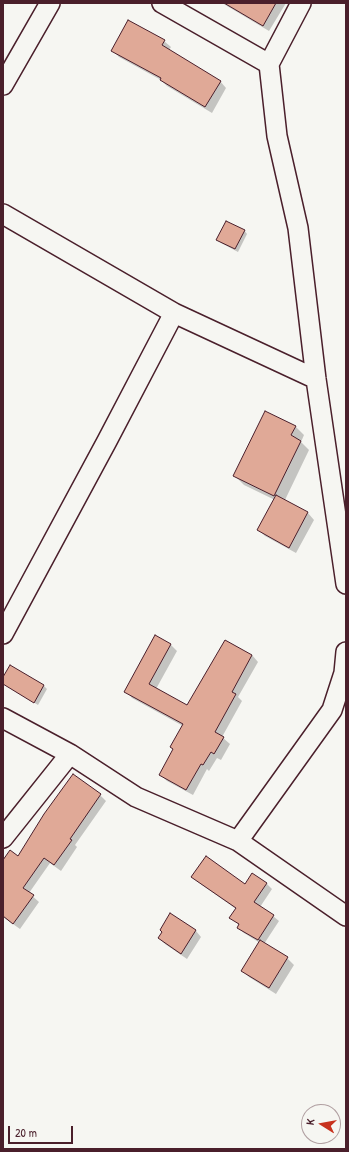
<!DOCTYPE html>
<html>
<head>
<meta charset="utf-8">
<style>
  body { margin:0 }
  #map { position:relative; width:349px; height:1152px; overflow:hidden; background:#f6f6f2; font-family:"Patrick Hand",sans-serif }
  canvas { display:block }
  .frame { position:absolute; inset:0; border:4px solid #4a1f2b; pointer-events:none }
  .north { position:absolute; left:301px; top:1104px; width:40px; height:40px; box-sizing:border-box; background:#f6f6f2; border:1px solid #b1a0a2; border-radius:50%; rotate:281deg; font-size:11px; font-weight:700; line-height:16px; text-align:center; color:#4a1f2b }
  .north::after { content:''; display:block; margin:auto; width:14px; height:18px; background:#c8321e; clip-path:polygon(50% 0,100% 100%,50% 72%,0 100%) }
  .scale { position:absolute; left:8px; top:1126px; width:65px; height:18px; box-sizing:border-box; border:2px solid #4a1f2b; border-top:0; padding-left:5px; font-size:12px; line-height:14px; white-space:nowrap; color:#4a1f2b; -webkit-text-stroke:3px #f6f6f2; paint-order:stroke }
</style>
</head>
<body>
<div id="map">
<canvas width="349" height="1152"></canvas>
<div class="frame"></div>
<div class="north">K</div>
<div class="scale">20 m</div>
</div>
<script>
const context = document.querySelector('canvas').getContext('2d');
context.lineJoin = 'round';
function fill(path, color) { context.fillStyle = color; context.fill(path, 'evenodd'); }
const toPath = rows => new Path2D(rows.map(r => 'M' + r).join(''));
function strokePath(path, color, width, dash) { context.strokeStyle = color; context.lineWidth = width; context.lineCap = dash ? 'butt' : 'round'; context.setLineDash(dash || []); context.stroke(path); }
fill(toPath([
  [222,3,286,3,269,31],
  [164,41,171,47,169,50,220,81,226,88,212,113,167,86,161,80,119,57,113,51],
  [244,230,247,234,238,252,221,243,218,240],
  [295,426,304,435,301,442,309,450,285,500,308,513,314,520,296,553,265,536,259,530,275,500,244,485,235,476],
  [156,637,171,645,177,651,156,689,187,706,252,655,258,662,238,697,242,701,222,737,230,744,221,760,217,758,209,771,207,769,193,795,167,781,160,774,174,749,183,726,132,698,126,691],
  [10,666,44,686,47,689,38,705,3,684,3,681],
  [73,776,100,795,106,801,75,845,77,847,61,871,50,863,29,893,39,902,20,929,3,917,3,861,18,857],
  [193,877,246,885,267,884,272,889,260,907,273,916,279,921,264,944,287,958,294,965,276,994,249,977,242,970,260,943,244,933,238,928,239,925,231,918,236,909,198,882],
  [170,915,196,931,201,937,187,959,165,944,159,938]
]), '#0003');
const building = toPath([
  [224,3,276,3,263,26,224,3],
  [128,20,165,40,162,45,221,81,205,107,160,80,161,78,111,51,128,20],
  [226,221,245,230,235,249,216,240,226,221],
  [265,411,296,426,291,435,301,441,274,496,233,476,265,411],
  [276,495,308,512,289,548,257,530,276,495],
  [155,635,171,644,149,684,187,705,225,640,252,655,232,692,236,694,215,732,224,737,214,754,211,752,203,765,201,764,186,790,159,775,173,749,170,747,183,724,124,692,155,635],
  [10,665,44,685,34,703,3,684,3,677,10,665],
  [73,774,101,794,70,839,72,840,54,865,44,858,23,888,34,895,13,924,3,916,3,860,10,850,18,856,44,814,73,774],
  [206,856,245,884,252,873,267,883,254,902,274,915,258,940,237,928,239,924,229,918,236,908,191,877,206,856],
  [170,913,196,930,181,954,158,938,162,932,160,930,170,913],
  [260,940,288,957,269,988,241,971,260,940]
]);
fill(building, '#e0a997');
strokePath(building, '#4a1f2b', 1);
const minor = toPath([
  [162,3,269,64],
  [301,3,269,64,277,136,298,228,316,379,346,584],
  [3,85,50,3],
  [3,214,174,313,316,379],
  [3,634,107,441,174,313],
  [3,718,70,754,136,797,238,841,346,916],
  [3,838,70,754],
  [238,841,332,710,344,673,346,652]
]);
strokePath(minor, '#4a1f2b', 22);
strokePath(minor, '#f6f6f2', 19);
</script>
</body>
</html>
